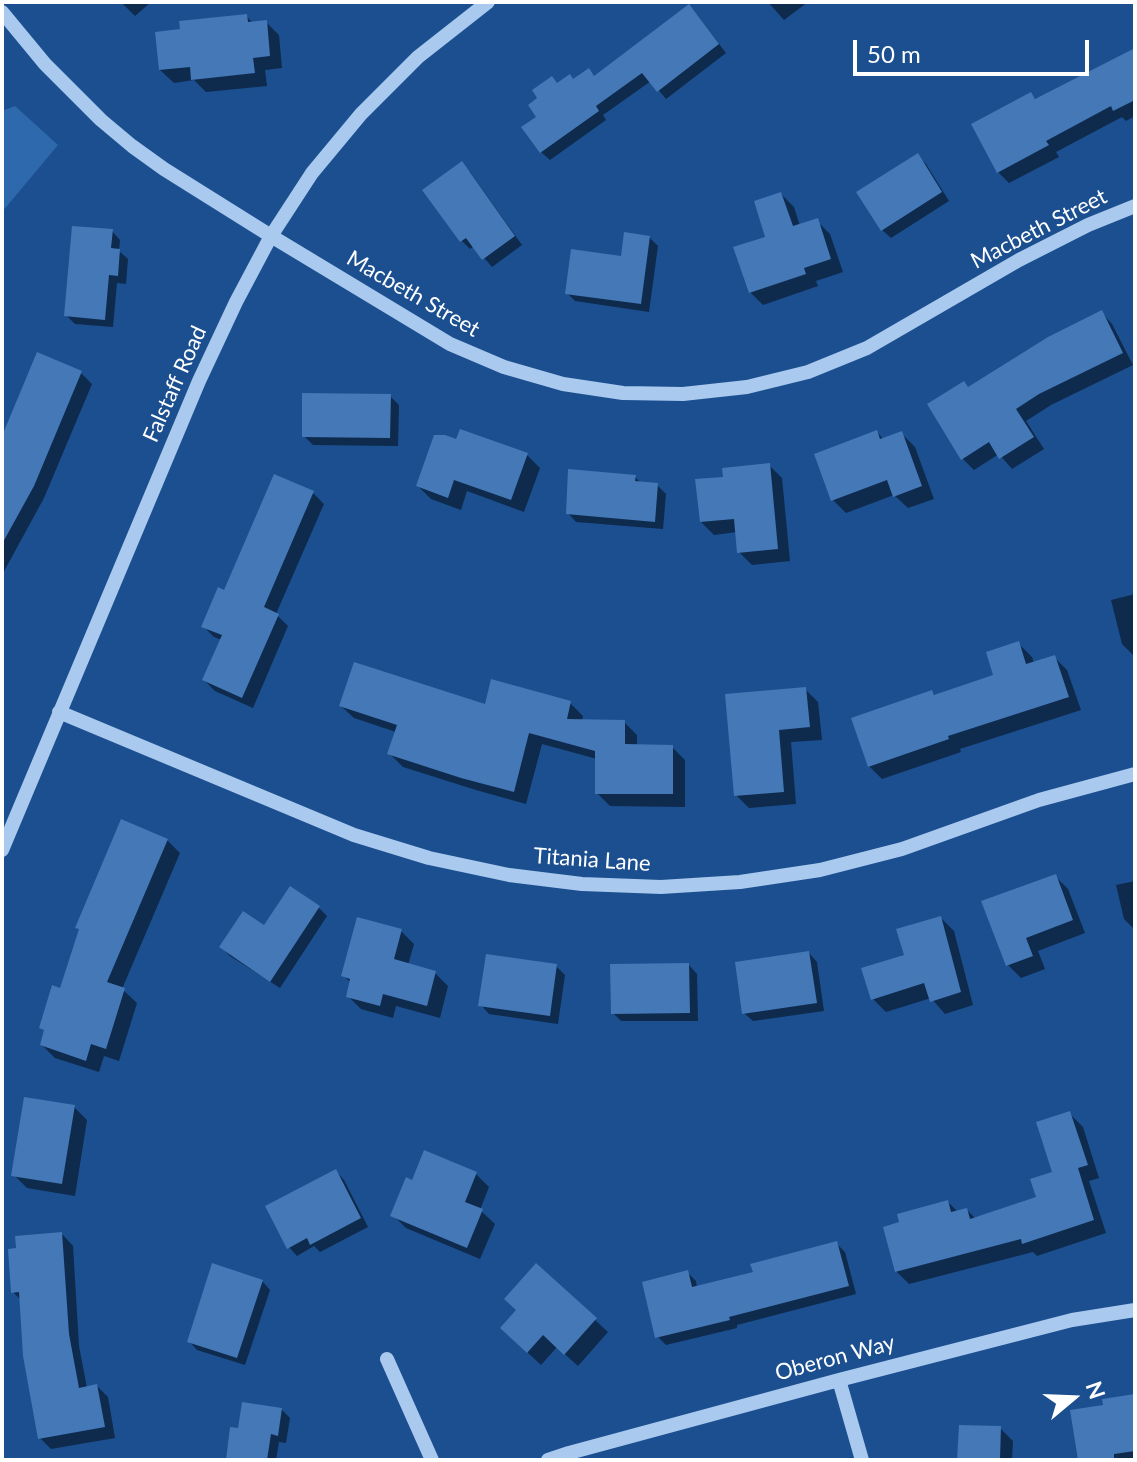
<!DOCTYPE html>
<html>
<head>
<meta charset="utf-8">
<style>
  body { margin:0 }
  #map { position:relative; width:1137px; height:1462px; overflow:hidden; background:#1b4f8f; font-family:Lato,sans-serif }
  canvas { display:block }
  .frame { position:absolute; inset:0; border:4px solid #fff; pointer-events:none }
  .north { position:absolute; left:1033px; top:1358px; width:80px; height:80px; -webkit-text-stroke:6px #1b4f8f; paint-order:stroke; rotate:71deg; font-size:22px; font-weight:700; line-height:32px; text-align:center; color:#fff }
  .north::after { content:''; display:block; margin:auto; width:28px; height:36px; background:#fff; clip-path:polygon(50% 0,100% 100%,50% 72%,0 100%) }
  .scale { position:absolute; left:853px; top:40px; width:236px; height:36px; box-sizing:border-box; border:4px solid #fff; border-top:0; padding-left:10px; font-size:24px; line-height:28px; white-space:nowrap; color:#fff; -webkit-text-stroke:6px #1b4f8f; paint-order:stroke }
</style>
</head>
<body>
<div id="map">
<canvas width="1137" height="1462"></canvas>
<div class="frame"></div>
<div class="north">N</div>
<div class="scale">50 m</div>
</div>
<script>
const context = document.querySelector('canvas').getContext('2d');
context.lineJoin = 'round';
function fill(path, color) { context.fillStyle = color; context.fill(path, 'evenodd'); }
const toPath = rows => new Path2D(rows.map(r => 'M' + r).join(''));
function strokePath(path, color, width, dash) { context.strokeStyle = color; context.lineWidth = width; context.lineCap = dash ? 'butt' : 'round'; context.setLineDash(dash || []); context.stroke(path); }
function label(font, color, halo, rows, align = 'center') {
  context.font = font + ' Lato,sans-serif'; context.lineWidth = 6; context.setLineDash([]); context.textBaseline = 'middle'; context.strokeStyle = halo; context.fillStyle = color; for (const [text, x, y, turn = 0] of rows) {
    context.save(); context.translate(x, y); context.rotate((+turn || 0) * Math.PI / 180); context.textAlign = isNaN(turn) ? turn : align; if (halo) context.strokeText(text, 0, 0); context.fillText(text, 0, 0); context.restore();
  }
}
fill(toPath([
  [15,106,58,145,2,212,2,111]
]), '#2e69ad');
fill(toPath([
  [121,2,151,2,135,16],
  [768,2,808,2,784,20],
  [697,15,726,53,666,99,651,81,603,115,606,120,550,160,541,152,539,117,558,85,595,78],
  [246,16,253,23,266,22,279,35,282,68,265,70,267,86,206,92,194,80,174,83,160,70,183,31],
  [1135,50,1135,116,1126,121,1122,117,1056,152,1059,157,1009,183,998,172,1031,95,1037,100],
  [918,156,926,164,949,201,891,238,882,230],
  [470,172,522,245,492,267,474,246,470,249,462,241],
  [781,194,794,207,800,226,817,221,830,234,843,272,816,281,818,286,763,305,750,292],
  [112,231,120,240,119,251,128,259,126,284,117,283,113,327,75,324,66,315],
  [649,237,658,246,649,312,575,301,567,293,622,259],
  [1101,312,1112,324,1133,365,1051,405,1026,421,1044,449,1012,469,999,454,974,470,963,459,929,405,969,389],
  [81,373,92,384,44,498,2,575,2,454],
  [390,396,399,405,398,446,313,445,304,436],
  [877,432,884,440,902,434,915,447,934,499,908,508,894,495,846,513,833,500,816,455],
  [527,455,540,468,524,512,467,491,461,510,431,499,418,486],
  [769,465,782,478,790,561,752,565,739,552,737,532,714,535,701,522,725,478],
  [635,477,642,484,657,485,666,494,663,529,576,522,568,513],
  [313,493,324,504,276,614,288,626,253,708,215,691,204,680,222,640,214,637,203,626,225,593],
  [1135,594,1135,657,1122,644,1111,600],
  [1019,644,1032,657,1034,663,1054,657,1067,670,1081,710,960,749,961,752,882,779,869,766,932,692,936,696,996,677],
  [805,689,818,702,822,740,791,742,796,804,749,808,736,795],
  [570,703,583,716,582,721,624,722,637,735,637,746,672,747,685,760,685,807,610,806,597,793,597,759,542,744,526,804,476,790,403,767,390,754,396,732,354,718,341,706,486,707],
  [167,840,180,853,122,989,137,1003,119,1061,104,1056,99,1072,55,1058,42,1045,46,1032,41,1027,62,990],
  [1055,876,1068,889,1085,933,1038,951,1045,969,1021,978,1008,965],
  [1135,881,1135,930,1124,919,1116,885],
  [318,907,327,916,280,988,230,956,221,947,265,928],
  [941,918,954,931,973,1005,945,1014,931,998,886,1012,873,999,907,956],
  [401,931,414,944,408,965,435,973,448,986,440,1018,396,1006,393,1018,361,1009,348,996,351,983,343,975],
  [809,953,817,962,824,1011,753,1021,744,1013],
  [689,965,697,974,698,1021,621,1021,613,1013],
  [556,966,565,975,558,1024,489,1014,481,1005],
  [74,1107,87,1120,75,1196,27,1188,14,1175],
  [1070,1114,1083,1127,1099,1178,1089,1181,1106,1233,1037,1256,1033,1252,909,1284,896,1271,948,1202,958,1212,967,1210,976,1219,1039,1199,1054,1174],
  [425,1153,476,1174,489,1187,480,1210,495,1224,480,1259,406,1228,393,1215,413,1182],
  [336,1171,344,1180,368,1227,320,1252,314,1246,297,1256,289,1247],
  [62,1234,73,1246,79,1346,87,1388,97,1386,108,1397,115,1438,51,1449,40,1438,22,1301,13,1292],
  [836,1243,845,1252,856,1294,737,1325,737,1328,666,1345,657,1336,688,1273,696,1281,697,1288,755,1274],
  [537,1266,608,1332,578,1366,557,1347,541,1365,515,1341,518,1311],
  [262,1281,270,1290,245,1365,197,1350,189,1341],
  [1135,1396,1135,1460,1080,1460,1105,1407],
  [282,1410,290,1418,286,1443,279,1442,276,1460,228,1460,240,1430],
  [1000,1428,1013,1441,1012,1460,959,1460]
]), '#0007');
fill(toPath([
  [689,4,719,44,657,92,642,73,596,106,599,111,540,153,521,127,536,117,528,105,537,98,532,90,552,76,557,83,570,74,573,79,589,68,594,76],
  [247,14,248,22,267,20,270,56,253,58,255,73,191,80,190,67,159,70,155,32,180,29,179,21],
  [1135,48,1135,100,1113,111,1111,106,1046,141,1049,145,997,173,971,124,1031,92,1035,99],
  [918,153,942,192,881,231,856,192],
  [462,161,515,236,482,260,466,238,460,242,422,190],
  [781,192,793,226,818,218,831,259,804,268,806,274,749,293,733,247,765,237,754,201],
  [72,226,113,229,111,248,120,249,118,276,109,275,105,320,64,316],
  [624,232,650,236,641,304,565,294,571,249,621,256],
  [1102,310,1123,353,1039,394,1016,409,1034,437,999,459,989,442,961,460,927,404,964,381,968,387,1048,337],
  [37,352,82,371,34,486,2,544,2,436],
  [302,393,391,394,390,438,302,437],
  [460,429,528,453,511,500,454,480,448,498,416,486,434,435,445,435,456,439],
  [877,430,880,439,902,431,922,486,893,497,887,480,831,501,814,454],
  [770,463,778,549,737,553,734,519,700,522,695,479,723,477,722,468],
  [568,469,636,475,635,481,658,483,655,522,566,514],
  [274,474,314,491,264,607,279,614,242,698,202,680,222,635,201,627,218,587,224,590],
  [1019,641,1026,664,1055,655,1069,697,948,736,949,739,868,767,851,718,932,690,934,695,993,675,986,652],
  [354,662,485,704,491,679,571,701,567,719,625,720,625,744,673,745,673,794,595,794,595,751,529,733,514,792,461,778,387,754,397,725,339,706],
  [806,687,810,727,779,730,784,792,734,796,725,694],
  [121,819,168,839,107,982,125,988,106,1049,91,1044,86,1061,40,1045,44,1030,39,1028,52,985,60,988,79,929,75,928],
  [1056,874,1073,920,1026,938,1033,956,1006,966,981,901],
  [290,886,320,906,270,982,219,947,243,911,264,925],
  [941,916,961,992,930,1002,924,983,871,1000,861,968,904,955,896,929],
  [357,917,402,929,394,959,436,971,427,1006,383,994,380,1006,346,997,350,979,341,976],
  [809,951,817,1003,742,1014,735,962],
  [486,954,557,964,550,1016,478,1006],
  [689,963,690,1013,611,1014,610,964],
  [24,1097,75,1105,62,1184,11,1176],
  [1070,1111,1088,1165,1078,1168,1094,1220,1022,1244,1021,1239,895,1272,883,1227,899,1222,897,1214,948,1200,951,1212,967,1208,970,1219,1036,1197,1030,1179,1052,1172,1036,1122],
  [424,1150,477,1172,465,1202,483,1209,467,1248,390,1216,406,1177,412,1180],
  [336,1169,361,1218,310,1245,307,1238,287,1249,265,1206],
  [62,1232,69,1334,79,1388,97,1384,105,1427,38,1439,23,1356,19,1292,11,1293,8,1249,16,1248,15,1236],
  [837,1241,849,1286,729,1317,730,1320,655,1338,642,1282,688,1270,692,1287,753,1272,750,1264],
  [212,1263,263,1280,237,1358,187,1342],
  [536,1263,597,1318,564,1355,543,1335,527,1353,500,1328,516,1310,504,1299],
  [1135,1394,1135,1451,1114,1454,1114,1460,1078,1460,1070,1410,1103,1405,1102,1399],
  [242,1402,282,1408,278,1436,271,1434,267,1460,226,1460,230,1427,238,1428],
  [959,1425,1001,1426,1000,1460,957,1460]
]), '#4478b7');
strokePath(toPath([
  [2,12,45,64,101,120,132,146,164,169,271,236,450,344,504,367,563,384,623,393,683,394,747,387,808,372,867,348,1019,260,1088,225,1135,206],
  [59,712,354,835,429,858,509,875,582,884,661,887,740,882,820,870,902,849,1039,800,1135,774],
  [2,850,199,381,236,302,271,236,312,173,361,114,418,57,488,2],
  [387,1359,432,1460],
  [839,1380,862,1460],
  [548,1460,569,1453,839,1380,1072,1320,1135,1310]
]), '#a9c9ee', 14);
label('22px', '#fff', '#1b4f8f', [
  ["Macbeth Street",1039,229,-27],
  ["Macbeth Street",413,294,30],
  ["Falstaff Road",175,384,-66],
  ["Titania Lane",592,860,4],
  ["Oberon Way",835,1358,-15]
]);
</script>
</body>
</html>
